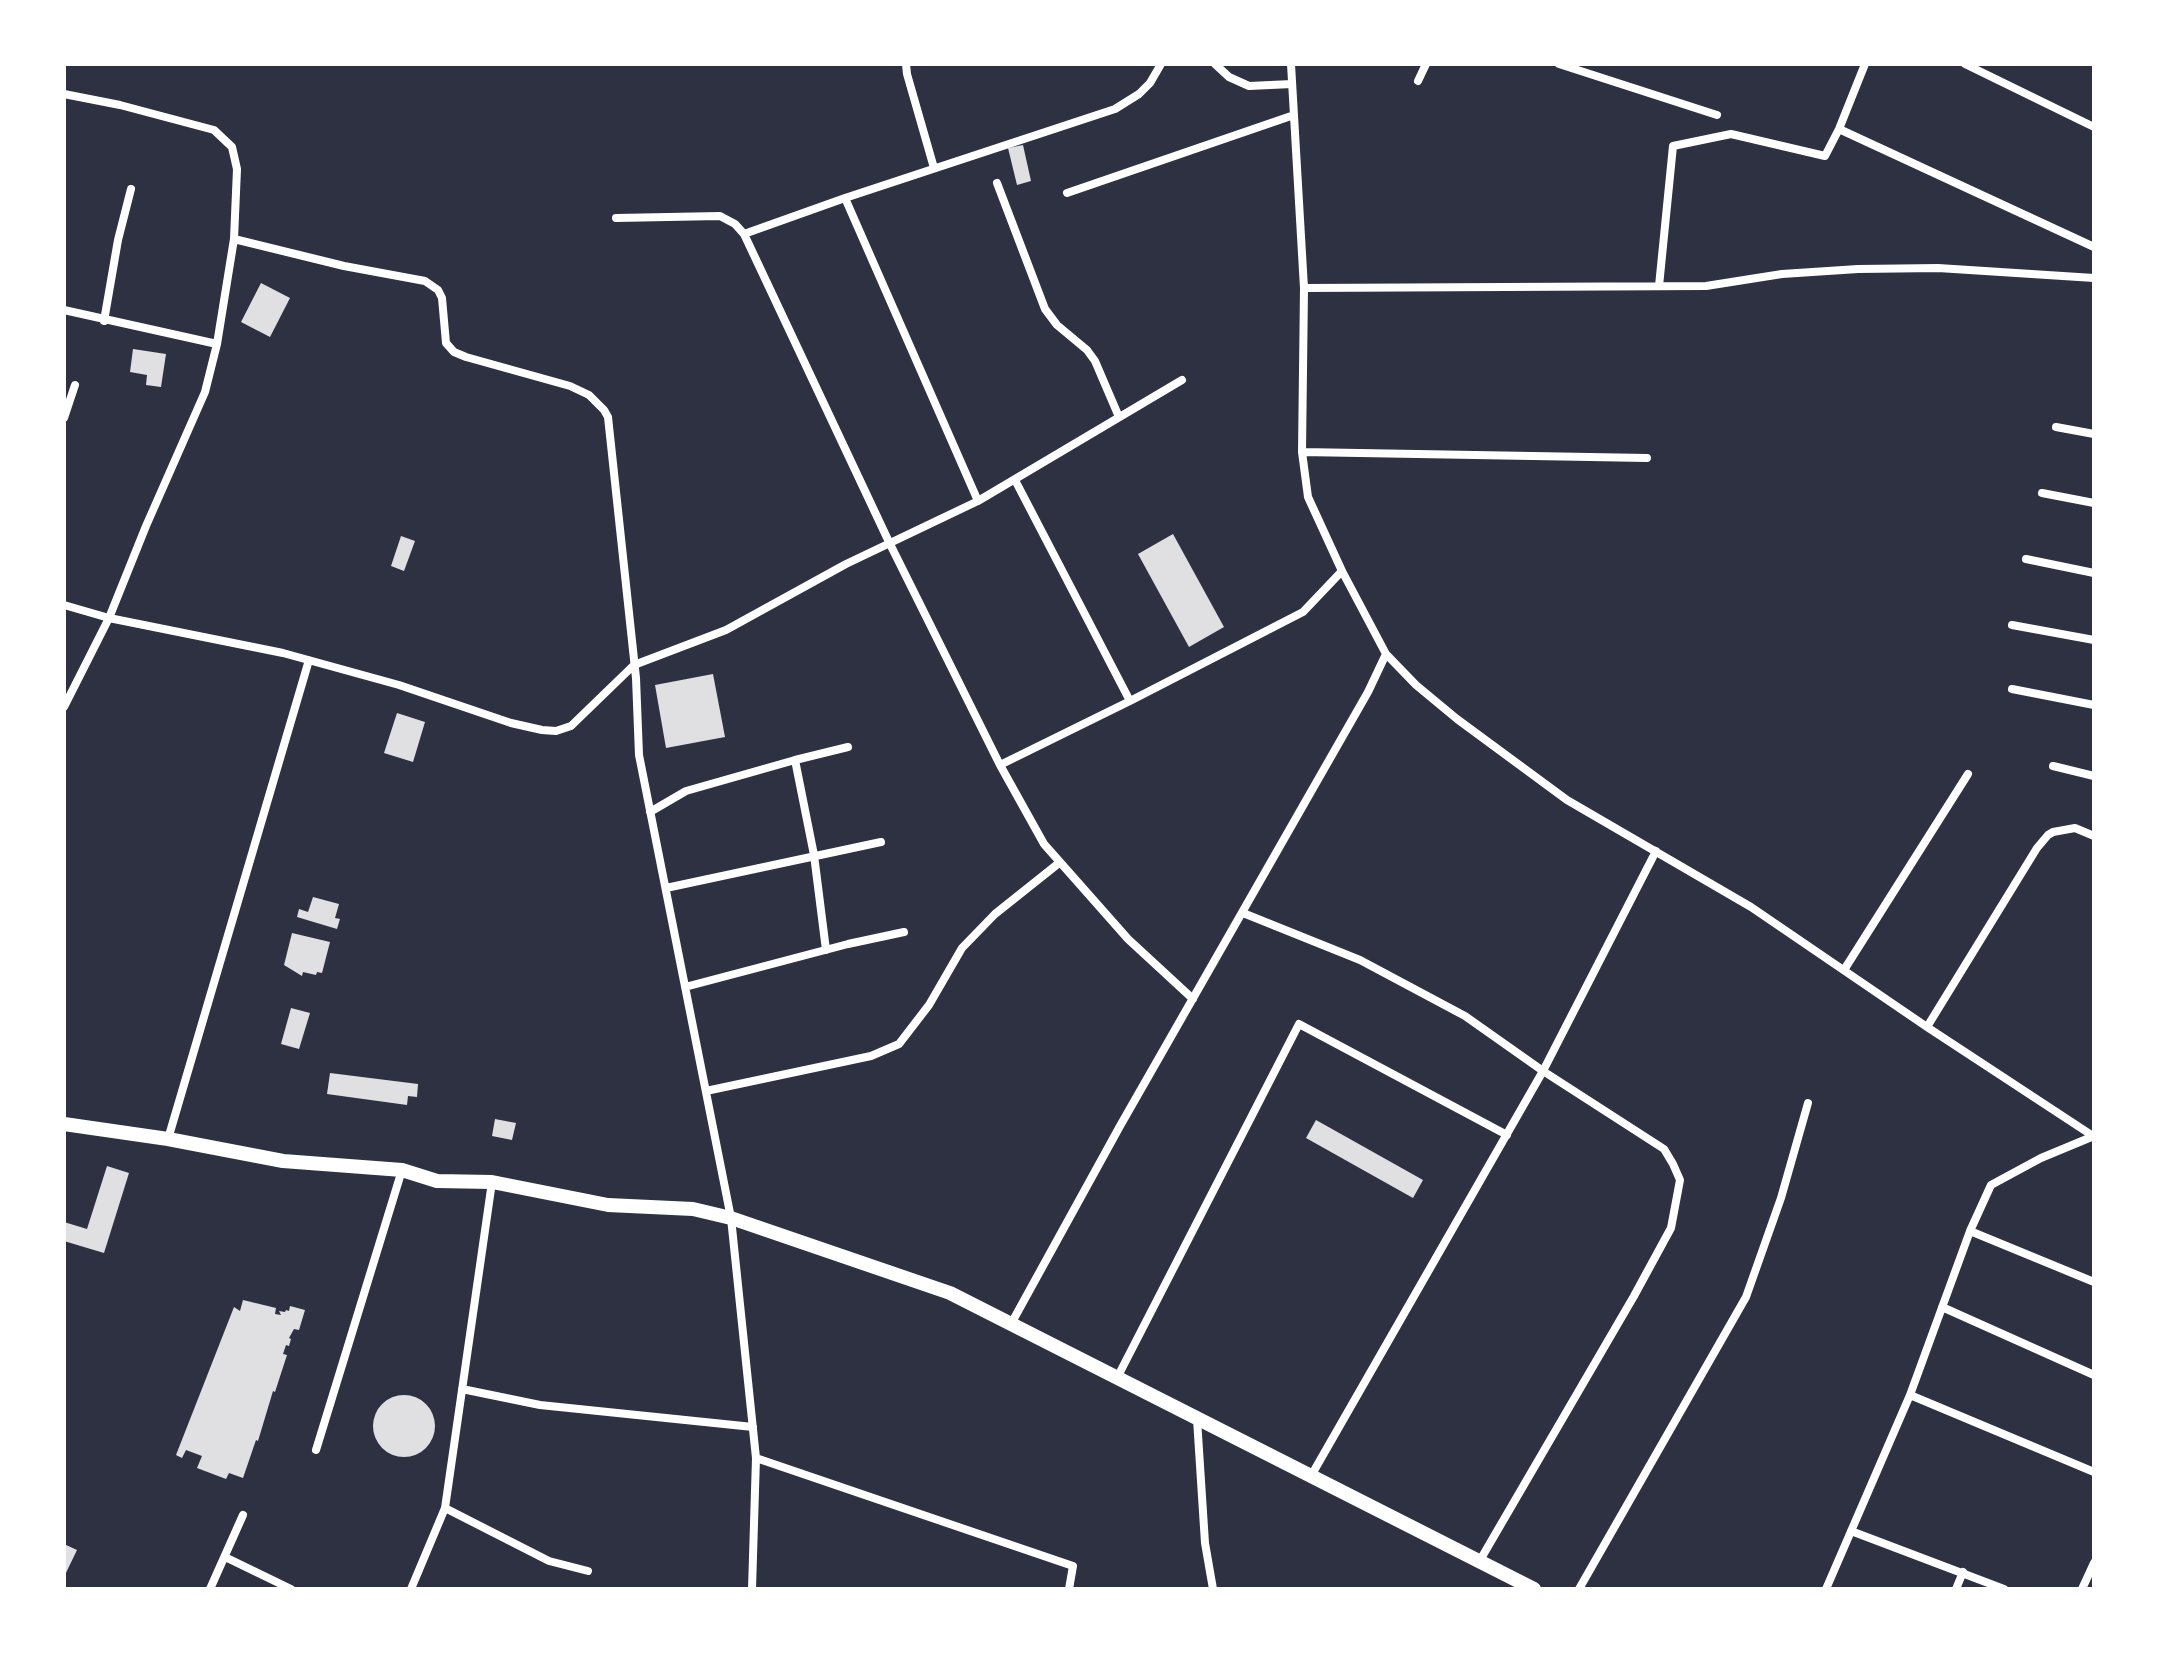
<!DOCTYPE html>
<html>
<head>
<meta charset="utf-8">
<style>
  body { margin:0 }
  #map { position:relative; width:2158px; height:1653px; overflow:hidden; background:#2d3142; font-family:"PT Sans Narrow",sans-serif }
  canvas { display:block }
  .frame { position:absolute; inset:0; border:66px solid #fff; pointer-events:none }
</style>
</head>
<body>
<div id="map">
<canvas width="2158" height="1653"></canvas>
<div class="frame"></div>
</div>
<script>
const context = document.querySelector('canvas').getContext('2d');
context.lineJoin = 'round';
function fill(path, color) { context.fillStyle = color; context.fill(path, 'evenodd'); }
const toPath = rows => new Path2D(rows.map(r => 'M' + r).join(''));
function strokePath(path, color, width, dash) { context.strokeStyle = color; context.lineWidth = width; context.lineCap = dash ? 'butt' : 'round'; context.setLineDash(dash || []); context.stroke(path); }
fill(toPath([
  [1023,145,1031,181,1017,185,1008,148],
  [261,283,290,298,270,337,241,322],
  [133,349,166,354,161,387,146,385,147,375,130,372],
  [1173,534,1224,627,1189,647,1138,554],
  [401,536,415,541,404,571,391,566],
  [713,674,725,737,666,748,655,685],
  [397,713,425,722,413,762,384,753],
  [313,897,339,904,335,918,340,919,337,929,297,917,299,909,308,912],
  [292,933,330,942,322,973,317,972,316,975,303,972,302,976,284,965],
  [291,1008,310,1013,299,1049,281,1044],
  [330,1073,418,1084,417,1097,408,1096,407,1105,327,1094],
  [495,1119,516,1123,512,1140,492,1136],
  [1316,1120,1423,1180,1413,1198,1306,1138],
  [107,1166,129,1173,104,1253,64,1241,64,1222,87,1229],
  [243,1300,276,1308,275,1314,281,1315,279,1311,285,1312,286,1310,289,1311,290,1306,305,1310,299,1330,294,1329,289,1338,291,1339,289,1346,286,1345,283,1354,287,1355,275,1392,273,1391,258,1441,256,1440,243,1478,229,1473,226,1479,197,1468,202,1456,186,1450,182,1458,176,1455,234,1307,240,1311],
  '373 1426a31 31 0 1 1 62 0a31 31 0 1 1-62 0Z',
  [64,1544,77,1550,64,1577]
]), '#e0e0e3');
strokePath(toPath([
  [906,64,907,74,934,168],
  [1215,64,1229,77,1249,86,1292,84],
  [1291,64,1304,288,1302,452,1308,497,1342,571,1386,654,1416,685,1457,719,1567,800,1751,907,1927,1027,2093,1136],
  [1559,64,1717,115],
  [1965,64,2094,127],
  [1418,81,1426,64],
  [64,94,120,105,214,130,232,147,237,169,234,239,217,344,205,392,146,526,109,618,64,707],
  [1839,129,2094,247],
  [997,183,1045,309,1057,325,1087,350,1095,361,1119,417],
  [1067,193,1294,115],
  [845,198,978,501],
  [616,218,720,216,735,224,744,234,889,542,1000,765,1044,844,1128,939,1193,999],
  [744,234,845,198,1115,109,1139,94,1150,83,1161,64],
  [234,239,344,266,425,281,438,290,442,298,446,343,454,352,466,357,570,386,589,395,604,410,608,417,636,678,639,755,731,1218,756,1458,752,1589],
  [1659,286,1673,146,1731,134,1825,156,1839,129,1865,64],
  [1304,288,1706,286,1782,274,1858,269,1938,268,2094,278],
  [64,310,217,344],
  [104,321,118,240,131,189],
  [64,418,75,385],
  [2056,427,2094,434],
  [1302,452,1647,458],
  [2042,493,2094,503],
  [2026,559,2094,573],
  [64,605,109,618,283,653,399,685,511,723,542,730,556,731,571,726,634,665,726,630,846,564,978,501,1182,380],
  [2012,625,2094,640],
  [2012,689,2094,705],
  [1130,701,1303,612,1342,571],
  [795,760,814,855,826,950],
  [1000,765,1130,701,1015,480],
  [2053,766,2094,776],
  [650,812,686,791,795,760,848,747],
  [666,888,881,842],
  [1243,913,1360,960,1465,1016,1543,1071,1664,1149,1673,1164,1680,1180,1671,1228,1634,1296,1479,1562],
  [1844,970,1968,774],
  [685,987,848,944,904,932],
  [1927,1027,2037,848,2048,835,2053,832,2075,828,2094,836],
  [706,1091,871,1056,899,1044,929,1005,962,948,995,914,1059,863],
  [168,1139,309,660],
  [1970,1231,2094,1282],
  [1942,1307,2094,1375],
  [1011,1324,1120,1126,1368,692,1386,654],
  [1117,1378,1299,1024,1507,1135],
  [462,1389,540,1405,753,1427],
  [1910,1395,2094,1472],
  [1197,1419,1205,1543,1213,1589],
  [316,1450,402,1170],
  [756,1458,1073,1566,1069,1589],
  [1311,1476,1543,1071,1656,851],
  [445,1508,549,1561,588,1571],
  [1851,1531,2004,1589],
  [225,1557,291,1589],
  [210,1589,243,1515],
  [411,1589,445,1508,492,1182],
  [1579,1589,1746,1297,1781,1198,1808,1103],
  [1826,1589,1910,1395,1970,1231,1991,1185,2041,1158,2094,1136],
  [1956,1589,1963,1572],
  [2082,1589,2094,1563]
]), '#fff', 8);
strokePath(toPath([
  [64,1124,168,1139,283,1161,402,1170,437,1181,492,1182,608,1205,693,1209,731,1218,950,1293,1534,1589]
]), '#fff', 14);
</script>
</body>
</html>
